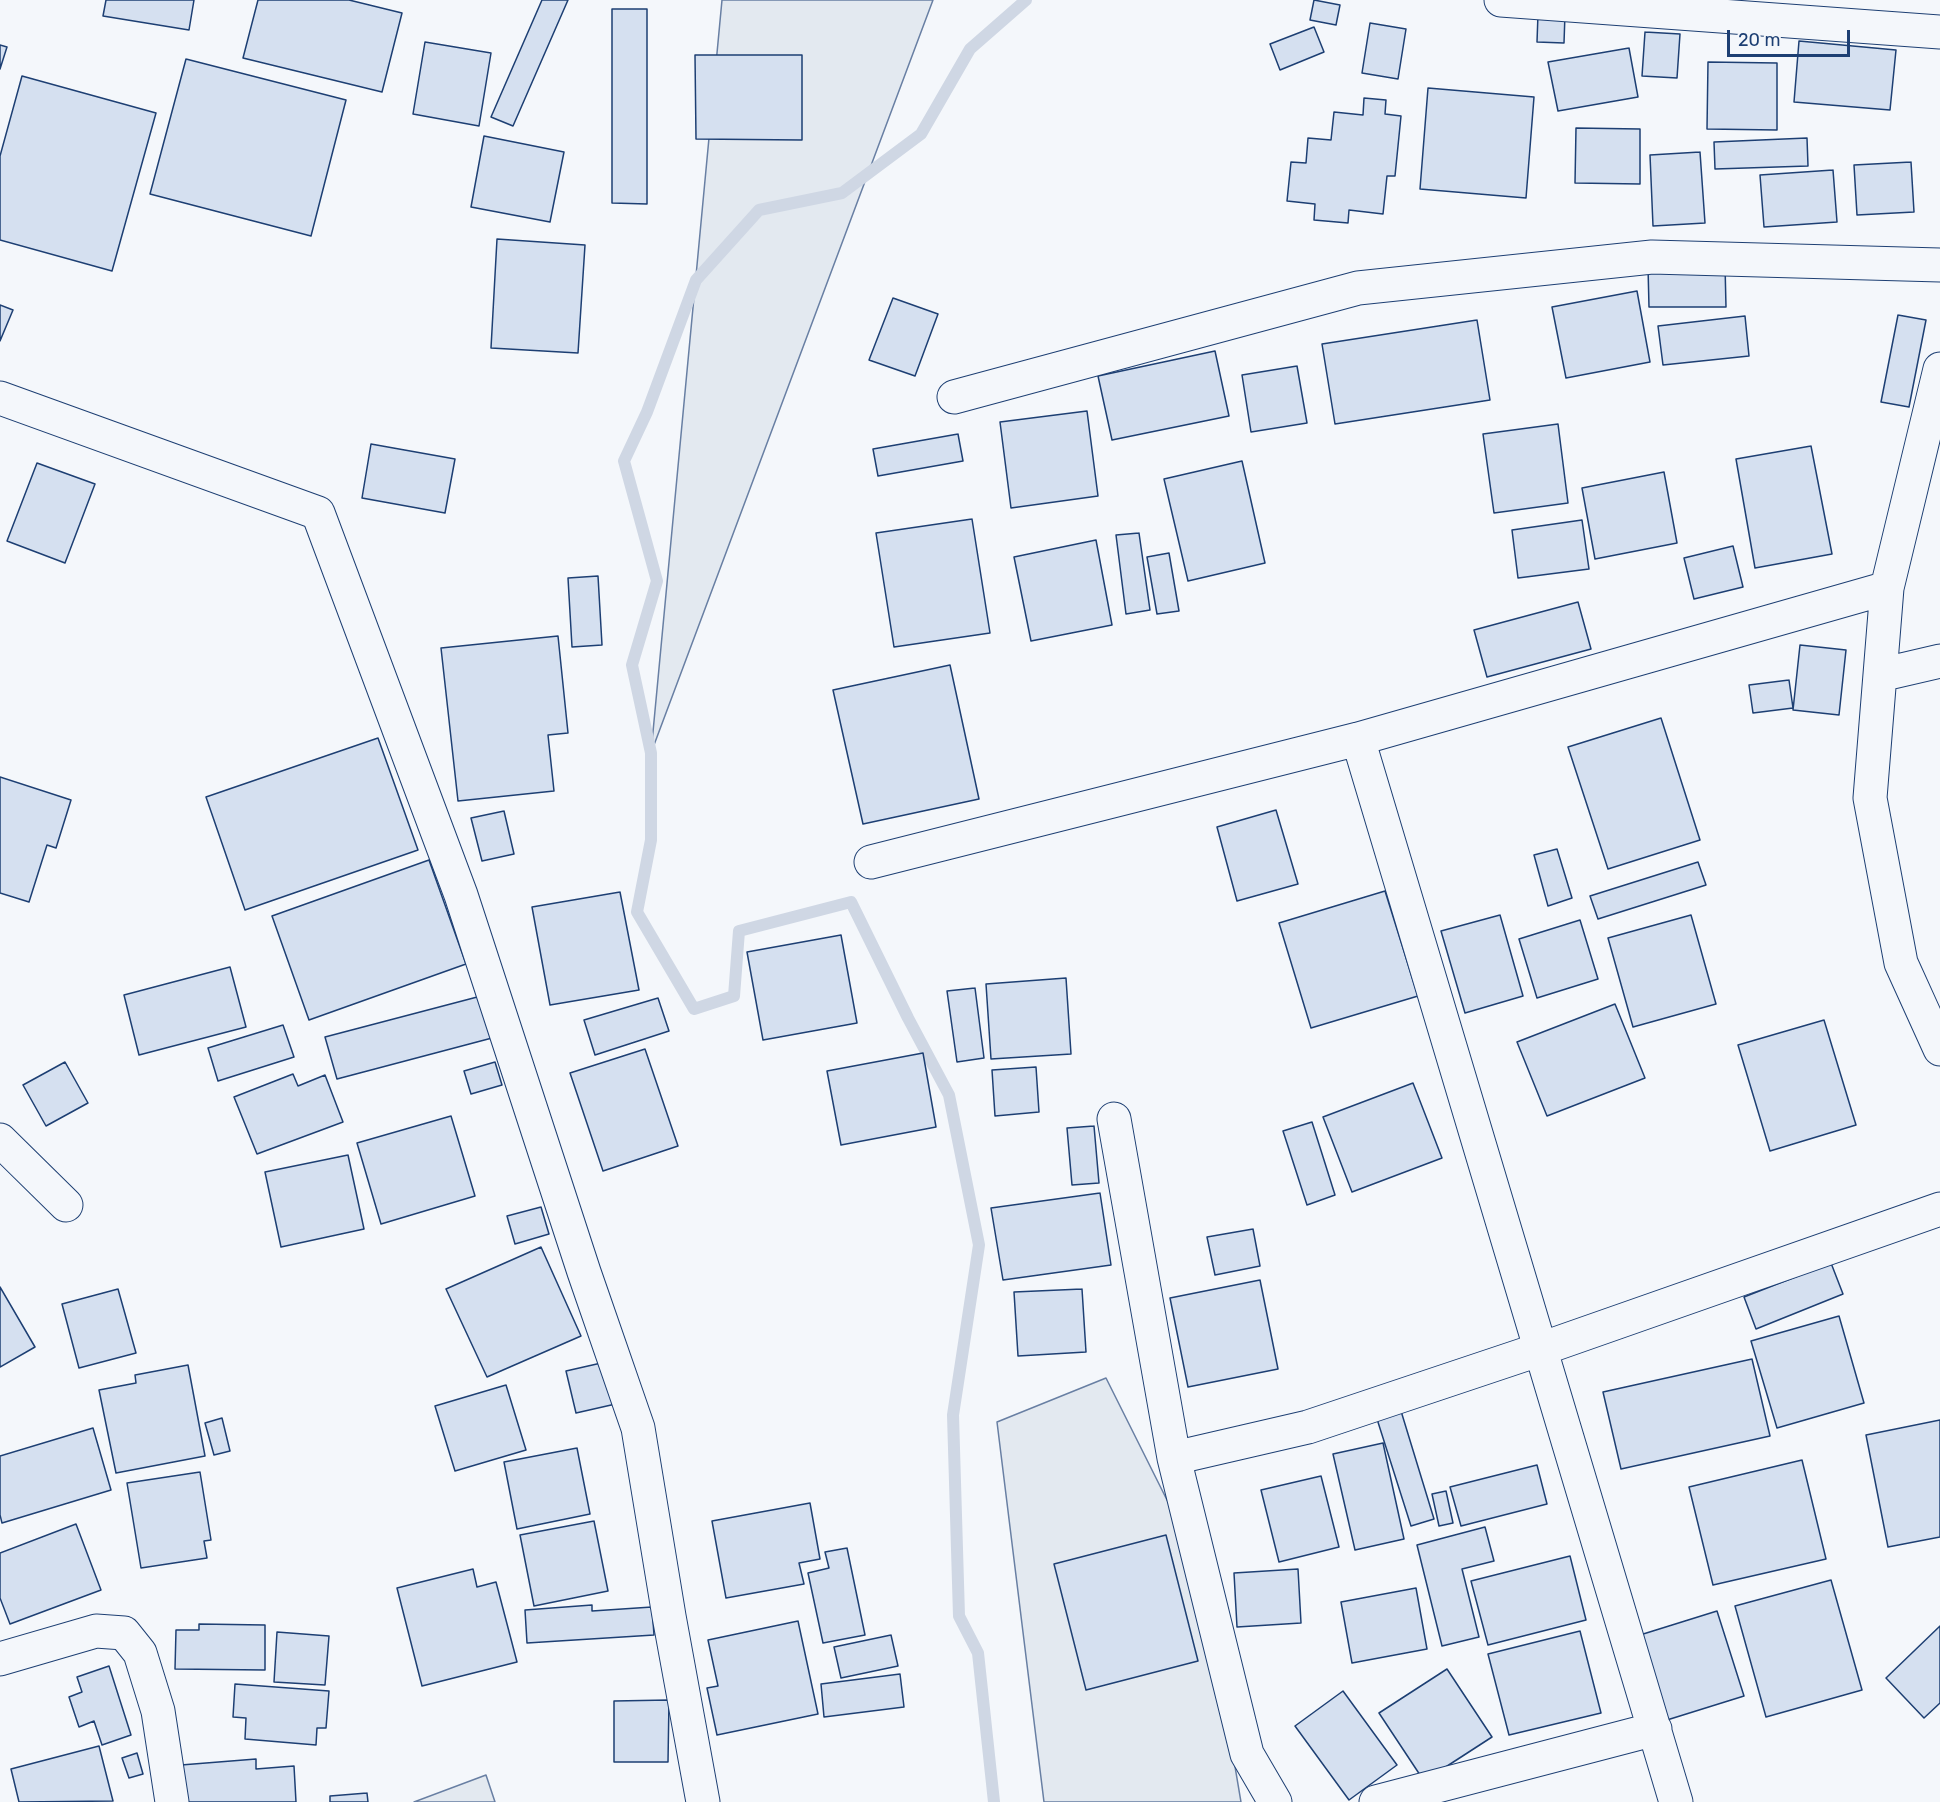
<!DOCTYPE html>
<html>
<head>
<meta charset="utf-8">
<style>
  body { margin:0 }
  #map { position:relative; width:1940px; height:1802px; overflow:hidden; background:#f4f7fb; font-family:Rubik,sans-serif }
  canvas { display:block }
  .scale { position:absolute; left:1727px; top:30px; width:123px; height:27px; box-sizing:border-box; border:3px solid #1d3f73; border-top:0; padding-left:8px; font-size:18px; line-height:21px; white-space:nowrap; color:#1d3f73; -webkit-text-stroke:4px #f4f7fb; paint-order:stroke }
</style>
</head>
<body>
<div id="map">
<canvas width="1940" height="1802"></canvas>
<div class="scale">20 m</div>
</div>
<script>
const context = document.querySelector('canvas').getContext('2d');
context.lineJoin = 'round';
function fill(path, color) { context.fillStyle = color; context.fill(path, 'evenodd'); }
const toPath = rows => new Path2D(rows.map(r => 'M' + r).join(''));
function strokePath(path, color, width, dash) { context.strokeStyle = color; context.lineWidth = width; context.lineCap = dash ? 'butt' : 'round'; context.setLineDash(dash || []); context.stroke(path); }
const green = toPath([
  [722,0,933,0,651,753,722,0],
  [1106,1378,1177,1520,1217,1660,1241,1802,1044,1802,997,1422,1106,1378],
  [486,1775,495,1802,414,1802,486,1775]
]);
fill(green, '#e3e9f0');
strokePath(green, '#687fa3', 1.5);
strokePath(toPath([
  [994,1802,978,1653,959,1616,953,1415,979,1245,949,1095,908,1018,851,902,739,931,734,996,694,1009,637,912,651,840,651,753,632,665,657,581,624,461,647,412,696,280,759,210,842,193,921,134,970,49,1026,0]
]), '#cfd7e4', 12);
const building = toPath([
  [106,0,194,0,189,30,103,16,106,0],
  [258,0,349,0,402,13,382,92,243,58,258,0],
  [542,0,568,0,513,126,491,117,542,0],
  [1314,0,1340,5,1336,25,1310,20,1314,0],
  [612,9,647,9,647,204,612,203,612,9],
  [1538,14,1565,14,1564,43,1537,42,1538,14],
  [1370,23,1406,29,1398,79,1362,73,1370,23],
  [1314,27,1324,52,1280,70,1270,44,1314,27],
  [1645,32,1680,34,1677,78,1642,76,1645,32],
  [1799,41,1896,50,1890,110,1794,102,1799,41],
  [425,42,491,53,479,126,413,114,425,42],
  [0,45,7,47,0,69,0,45],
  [1629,48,1638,97,1558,111,1548,62,1629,48],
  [695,55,802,55,802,140,696,139,695,55],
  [186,59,346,100,311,236,150,194,186,59],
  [1708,62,1777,63,1777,130,1707,129,1708,62],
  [22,76,156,113,112,271,0,240,0,156,22,76],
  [1428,88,1534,97,1526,198,1420,189,1428,88],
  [1364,98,1386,100,1385,114,1401,116,1395,176,1387,176,1383,214,1349,210,1348,223,1314,220,1315,204,1287,201,1291,162,1306,163,1308,138,1331,140,1334,112,1363,115,1364,98],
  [1576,128,1640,129,1640,184,1575,183,1576,128],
  [484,136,564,152,550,222,471,207,484,136],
  [1807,138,1808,166,1715,169,1714,142,1807,138],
  [1700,152,1705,223,1653,226,1650,155,1700,152],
  [1911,162,1914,212,1857,215,1854,165,1911,162],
  [1833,170,1837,222,1764,227,1760,175,1833,170],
  [497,239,585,245,578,353,491,348,497,239],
  [1725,265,1726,307,1649,307,1648,267,1725,265],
  [1637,291,1650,362,1566,378,1552,307,1637,291],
  [893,298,938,314,915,376,869,360,893,298],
  [0,305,13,310,0,341,0,305],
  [1898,315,1926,320,1909,407,1881,402,1898,315],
  [1745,316,1749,356,1663,365,1658,326,1745,316],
  [1477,320,1490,400,1335,424,1322,344,1477,320],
  [1215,351,1229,416,1112,440,1098,376,1215,351],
  [1297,366,1307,423,1251,432,1242,375,1297,366],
  [1087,411,1098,496,1011,508,1000,422,1087,411],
  [1558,424,1568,503,1494,513,1483,434,1558,424],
  [958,434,963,461,878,476,873,449,958,434],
  [371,444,455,459,445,513,362,498,371,444],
  [1811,446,1832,554,1755,568,1736,459,1811,446],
  [1242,461,1265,563,1188,581,1164,479,1242,461],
  [37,463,95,484,65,563,7,541,37,463],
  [1664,472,1677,543,1595,559,1582,488,1664,472],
  [972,519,990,633,894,647,876,533,972,519],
  [1582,520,1589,569,1518,578,1512,530,1582,520],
  [1139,533,1150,610,1126,614,1116,535,1139,533],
  [1096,540,1112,625,1031,641,1014,557,1096,540],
  [1733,546,1743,587,1694,599,1684,558,1733,546],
  [1169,553,1179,611,1157,614,1147,557,1169,553],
  [598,576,602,645,572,647,568,578,598,576],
  [1578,602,1591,649,1487,677,1474,630,1578,602],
  [558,636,568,733,548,735,554,791,458,801,441,648,558,636],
  [1800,645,1846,650,1839,715,1793,710,1800,645],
  [950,665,979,799,863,824,833,690,950,665],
  [1789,680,1793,708,1753,713,1749,685,1789,680],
  [1661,718,1700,840,1608,869,1568,747,1661,718],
  [378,738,418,850,245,910,206,797,378,738],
  [0,777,71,800,56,848,47,845,29,902,0,893,0,777],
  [1276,810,1298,884,1237,901,1217,827,1276,810],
  [504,811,514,854,482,861,471,818,504,811],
  [1557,849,1572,898,1548,906,1534,855,1557,849],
  [429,860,466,964,309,1020,272,916,429,860],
  [1698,862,1706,885,1598,919,1590,896,1698,862],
  [1385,891,1418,996,1311,1028,1279,923,1385,891],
  [620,892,639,990,550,1005,532,907,620,892],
  [1500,915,1523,996,1465,1013,1441,931,1500,915],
  [1691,915,1716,1004,1633,1027,1608,938,1691,915],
  [1580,920,1598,979,1537,998,1519,939,1580,920],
  [841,935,857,1023,763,1040,747,952,841,935],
  [230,967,246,1027,139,1055,124,995,230,967],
  [1066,978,1071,1054,991,1059,986,984,1066,978],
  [975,988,984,1058,957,1062,947,991,975,988],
  [481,996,492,1038,337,1079,325,1037,481,996],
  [658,998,669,1031,595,1055,584,1020,658,998],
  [1615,1004,1645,1078,1547,1116,1517,1042,1615,1004],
  [1824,1020,1856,1125,1770,1151,1738,1045,1824,1020],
  [283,1025,294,1057,218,1081,208,1048,283,1025],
  [645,1049,678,1146,603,1171,570,1073,645,1049],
  [923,1053,936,1127,841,1145,827,1071,923,1053],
  [65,1062,88,1103,46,1126,23,1085,65,1062],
  [495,1062,502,1085,471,1094,464,1071,495,1062],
  [1036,1067,1039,1112,995,1116,992,1070,1036,1067],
  [293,1074,298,1086,325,1075,343,1122,257,1154,234,1097,293,1074],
  [1413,1083,1442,1158,1352,1192,1323,1117,1413,1083],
  [451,1116,475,1196,381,1224,357,1143,451,1116],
  [1312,1122,1335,1195,1307,1205,1283,1131,1312,1122],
  [1094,1126,1099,1183,1072,1185,1067,1128,1094,1126],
  [348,1155,364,1229,281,1247,265,1172,348,1155],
  [1100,1193,1111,1265,1003,1280,991,1208,1100,1193],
  [541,1207,549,1234,515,1244,507,1216,541,1207],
  [1253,1229,1260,1266,1215,1275,1207,1237,1253,1229],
  [541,1247,581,1336,487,1377,446,1289,541,1247],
  [1831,1263,1843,1294,1756,1329,1744,1297,1831,1263],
  [1260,1280,1278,1369,1188,1387,1170,1298,1260,1280],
  [0,1287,35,1347,0,1367,0,1287],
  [118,1289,136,1353,79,1368,62,1304,118,1289],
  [1082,1289,1086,1352,1018,1356,1014,1292,1082,1289],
  [1839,1316,1864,1403,1777,1428,1751,1341,1839,1316],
  [1752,1359,1770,1436,1621,1469,1603,1392,1752,1359],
  [610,1361,620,1403,576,1413,566,1371,610,1361],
  [188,1365,205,1456,116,1473,99,1390,136,1383,135,1375,188,1365],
  [506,1385,526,1450,455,1471,435,1406,506,1385],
  [1401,1411,1434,1519,1411,1526,1377,1419,1401,1411],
  [222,1418,230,1451,214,1455,205,1423,222,1418],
  [1940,1420,1940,1537,1888,1547,1866,1435,1940,1420],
  [93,1428,111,1490,2,1523,0,1515,0,1456,93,1428],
  [1383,1443,1404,1539,1355,1550,1333,1454,1383,1443],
  [577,1448,590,1514,517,1529,504,1462,577,1448],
  [1802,1460,1826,1559,1713,1585,1689,1487,1802,1460],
  [1537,1465,1547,1504,1461,1526,1450,1487,1537,1465],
  [200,1472,211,1540,204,1541,207,1558,141,1568,127,1483,200,1472],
  [1321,1476,1339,1547,1279,1562,1261,1490,1321,1476],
  [1446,1491,1453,1523,1439,1526,1432,1494,1446,1491],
  [810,1503,820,1559,799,1563,804,1584,726,1598,712,1521,810,1503],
  [594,1521,608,1591,534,1606,520,1535,594,1521],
  [76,1524,101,1590,10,1624,0,1598,0,1553,76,1524],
  [1485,1527,1494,1561,1462,1569,1479,1637,1442,1646,1417,1545,1485,1527],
  [1166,1535,1198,1661,1086,1690,1054,1564,1166,1535],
  [847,1548,865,1635,823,1643,808,1573,829,1568,825,1552,847,1548],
  [1570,1556,1586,1620,1488,1645,1471,1581,1570,1556],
  [473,1569,477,1587,496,1582,517,1662,422,1686,397,1588,473,1569],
  [1298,1569,1301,1623,1237,1627,1234,1573,1298,1569],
  [1831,1580,1862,1690,1766,1717,1735,1606,1831,1580],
  [1416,1588,1427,1649,1352,1663,1341,1602,1416,1588],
  [592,1605,592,1611,652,1607,654,1635,527,1643,525,1610,592,1605],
  [1717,1611,1744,1696,1667,1720,1640,1635,1717,1611],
  [798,1621,818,1714,717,1735,707,1688,718,1686,708,1640,798,1621],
  [199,1624,265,1625,265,1670,175,1669,176,1630,199,1630,199,1624],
  [1940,1626,1940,1703,1924,1718,1886,1678,1940,1626],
  [1580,1631,1601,1713,1509,1735,1488,1654,1580,1631],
  [277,1632,329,1636,325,1685,274,1682,277,1632],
  [891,1635,898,1666,841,1678,834,1647,891,1635],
  [109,1666,131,1735,102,1745,94,1721,79,1727,69,1697,82,1692,77,1677,109,1666],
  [1447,1669,1492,1737,1424,1781,1379,1713,1447,1669],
  [900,1674,904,1707,824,1717,821,1684,900,1674],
  [235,1684,329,1691,326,1728,317,1728,316,1745,245,1739,246,1718,233,1717,235,1684],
  [1343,1691,1397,1765,1349,1800,1295,1726,1343,1691],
  [669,1700,668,1762,614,1762,614,1701,669,1700],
  [99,1746,113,1801,19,1802,11,1769,99,1746],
  [137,1753,143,1774,129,1778,122,1758,137,1753],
  [256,1759,256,1769,294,1766,296,1802,184,1802,181,1765,256,1759],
  [367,1793,368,1802,330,1802,330,1796,367,1793]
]);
fill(building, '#d5e0f0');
strokePath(building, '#1d3f73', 1.5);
const minor = toPath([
  [1501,0,1940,32],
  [1940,369,1887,588,1870,798,1901,963,1940,1049],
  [954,397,1358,288,1652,257,1940,265],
  [0,398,318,513,461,895,584,1272,638,1428,669,1616,703,1802],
  [1880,675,1940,661],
  [1358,739,1676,1802],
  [871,862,1358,739,1887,588],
  [1114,1119,1174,1458,1247,1754,1275,1802],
  [0,1140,66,1205],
  [1174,1458,1308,1427,1541,1349,1940,1209],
  [0,1659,96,1631,124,1633,140,1653,158,1711,172,1802],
  [1376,1802,1655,1729]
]);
strokePath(minor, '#1d3f73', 35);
strokePath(minor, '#f4f7fb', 33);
</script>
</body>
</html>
